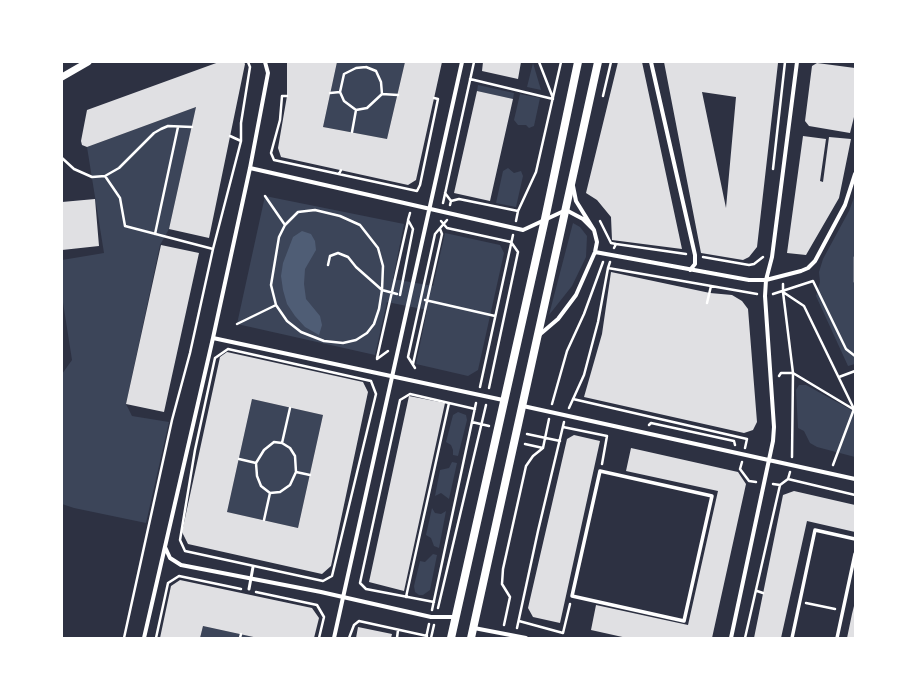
<!DOCTYPE html>
<html>
<head>
<meta charset="utf-8">
<style>
  body { margin:0 }
  #map { position:relative; width:917px; height:700px; overflow:hidden; background:#2d3142; font-family:"Asap Condensed",sans-serif }
  canvas { display:block }
  .frame { position:absolute; inset:0; border:63px solid #fff; pointer-events:none }
</style>
</head>
<body>
<div id="map">
<canvas width="917" height="700"></canvas>
<div class="frame"></div>
</div>
<script>
const context = document.querySelector('canvas').getContext('2d');
context.lineJoin = 'round';
function fill(path, color) { context.fillStyle = color; context.fill(path, 'evenodd'); }
const toPath = rows => new Path2D(rows.map(r => 'M' + r).join(''));
function strokePath(path, color, width, dash) { context.strokeStyle = color; context.lineWidth = width; context.lineCap = dash ? 'butt' : 'round'; context.setLineDash(dash || []); context.stroke(path); }
fill(toPath([
  [337,62,405,62,387,139,323,127],
  [533,63,541,90,527,87],
  [478,85,514,93,513,99,477,91],
  [520,94,540,98,534,126,529,128,526,125,518,125,514,120],
  [196,107,169,229,160,245,126,404,132,416,169,422,146,523,74,508,62,504,62,374,72,360,62,296,62,260,104,253,87,147],
  [508,168,514,173,521,171,523,176,516,207,496,203,503,171],
  [855,195,855,364,848,366,816,296,820,282,819,272,823,259,849,211],
  [265,196,404,224,393,279,433,286,445,233,500,245,504,253,478,370,468,376,416,364,427,310,387,302,375,355,237,324],
  [573,223,580,227,587,236,586,257,572,286,549,315],
  [799,385,806,385,855,412,855,457,817,447,810,443,804,431,798,428,796,390],
  [252,399,323,415,298,528,227,512],
  [458,412,466,415,467,420,458,456,453,455,453,450,451,445,446,442,453,415],
  [452,462,457,463,449,499,441,493,435,496,440,470,449,468],
  [432,508,435,513,441,514,446,511,439,548,434,546,431,538,426,535],
  [433,554,437,555,430,590,423,595,419,595,415,592,414,586,420,561,425,562],
  [203,626,258,638,200,638]
]), '#3c4559');
fill(toPath([
  [302,231,311,234,315,241,316,250,305,269,304,284,306,299,320,316,322,325,319,335,305,327,295,316,287,304,283,290,281,276,283,263,293,237]
]), '#4f5d75');
fill(toPath([
  [219,62,244,62,245,64,209,238,169,229,196,107,87,147,82,145,81,141,87,110],
  [287,62,337,62,323,127,387,139,405,62,442,62,416,180,408,185,281,157,278,148,287,96],
  [483,62,521,62,518,79,482,71],
  [618,62,642,62,682,249,612,240,611,217,597,200,586,193],
  [664,62,778,63,757,247,749,257,743,260,701,253],
  [702,92,736,97,726,208],
  [817,63,855,68,855,113,850,133,809,126,805,121,812,66],
  [477,91,513,99,490,201,454,193],
  [803,136,826,139,820,181,823,182,829,137,851,139,839,198,806,255,787,253],
  [95,199,99,246,62,250,62,202],
  [161,245,199,253,164,412,126,404],
  [611,272,710,293,732,295,742,301,748,309,757,422,753,430,744,433,584,397,602,334],
  [227,352,363,382,368,392,331,566,322,574,188,544,182,532,220,357],
  [252,399,323,415,298,528,227,512],
  [409,396,445,403,404,591,369,582],
  [574,435,600,441,560,623,533,617,528,608,567,439],
  [631,448,738,472,746,484,712,638,627,638,591,630,596,605,688,625,718,491,626,471],
  [794,491,855,505,855,532,807,521,781,638,754,638,783,495],
  [180,580,312,608,319,618,314,638,258,638,203,626,200,638,160,638,171,586],
  [854,606,855,638,847,638,852,614],
  [358,627,392,634,391,638,356,638]
]), '#e0e0e3');
strokePath(toPath([
  [539,62,553,98],
  [366,67,376,71,381,82,382,94,367,108,356,110,344,101,340,92,344,74,356,68,366,67],
  [470,79,553,99],
  [330,93,340,92],
  [382,94,398,95],
  [287,96,282,96,280,120,271,153,274,160,417,191,420,185,438,99,434,98],
  [603,96,611,62],
  [352,132,356,110],
  [230,136,241,141],
  [62,158,74,169,92,177,105,176,119,168,154,133,161,129,168,126,192,127],
  [773,169,785,62],
  [339,174,341,170],
  [105,176,120,198,125,226,213,249],
  [445,193,451,201,450,205],
  [265,196,285,225],
  [451,201,459,199,518,211],
  [443,203,474,62],
  [315,210,340,216,360,225,378,248,383,266,382,290,379,309,374,324,367,333,356,340,343,343,324,341,301,332,287,321,276,305,271,285,279,237,285,225,298,212,315,210],
  [441,221,447,228,511,242,518,252,489,388],
  [516,221,518,211,536,172,561,62],
  [600,221,611,243,616,244],
  [155,234,178,127],
  [614,248,616,244,686,254],
  [703,257,749,265,754,264,763,257],
  [855,257,855,282],
  [610,262,608,268,757,294],
  [328,265,330,256,338,253,348,257,356,267,382,290,397,294],
  [783,284,783,292,804,306,854,409,833,465],
  [783,292,793,373,792,457],
  [773,294,813,281,846,349,855,356],
  [400,295,413,229,408,220,410,213],
  [425,300,495,316],
  [707,303,711,286],
  [237,324,276,305],
  [228,349,371,381,376,394,332,576,323,581,185,551,180,540,195,450,215,358,228,349],
  [377,358,408,221],
  [377,359,388,351],
  [413,364,442,234,440,229],
  [415,368,408,357,435,234,447,220],
  [779,376,781,373,793,373,853,409],
  [839,377,855,371],
  [480,387,513,235],
  [573,399,747,439,745,448],
  [552,404,567,351,584,314,603,262],
  [569,408,584,375,598,322,608,268],
  [472,422,489,426],
  [649,425,651,423,734,441,735,445],
  [563,427,607,436,602,464],
  [527,434,560,441],
  [274,442,282,443,290,448,295,456,296,472,290,485,280,492,270,493,261,486,257,476,256,463,264,450,274,442],
  [282,443,290,408],
  [525,444,543,448],
  [239,459,256,463],
  [742,462,740,469,749,481,756,482],
  [296,472,310,475],
  [788,479,855,495],
  [773,484,780,485,788,479,790,472],
  [264,520,270,493],
  [757,591,763,593],
  [256,592,317,605,324,617,319,638],
  [406,597,449,403],
  [434,602,366,589,360,583,400,400,410,394,475,409],
  [806,603,835,609],
  [438,608,486,405],
  [432,610,476,403],
  [519,621,563,633,570,604],
  [504,625,510,597,502,584,503,569,526,466,533,456,543,448,549,419],
  [517,628,538,531,564,422],
  [124,638,172,420,190,353,213,249,241,141,241,123,250,67,248,62],
  [156,638,168,583,179,576,241,589],
  [240,638,241,634],
  [349,638,354,625,359,621,427,636],
  [397,638,398,630],
  [426,638,429,624],
  [431,638,434,625],
  [745,638,780,485]
]), '#fff', 2.5);
strokePath(toPath([
  [249,589,253,567]
]), '#fff', 3);
strokePath(toPath([
  [600,471,712,496,684,621,572,596,600,471],
  [792,638,815,530,855,539],
  [837,638,855,554]
]), '#fff', 3.5);
strokePath(toPath([
  [651,62,695,255,695,264,690,270],
  [250,168,523,230,566,210,583,219,594,230],
  [595,252,749,280,766,280,801,271,808,268,815,261,845,205,855,174],
  [538,336,558,319,576,295,595,252,597,242,594,230,576,201,573,186],
  [213,338,503,400],
  [523,406,855,479],
  [165,547,170,558,181,565,321,592,431,617,455,617],
  [474,628,526,638],
  [144,638,213,338,250,168,268,73,265,62],
  [334,638,462,62],
  [731,638,773,441,774,427,765,296,766,280,772,257,797,62]
]), '#fff', 4);
strokePath(toPath([
  [62,77,88,62]
]), '#fff', 7);
strokePath(toPath([
  [451,638,545,219,578,62],
  [471,638,598,62]
]), '#fff', 8);
</script>
</body>
</html>
